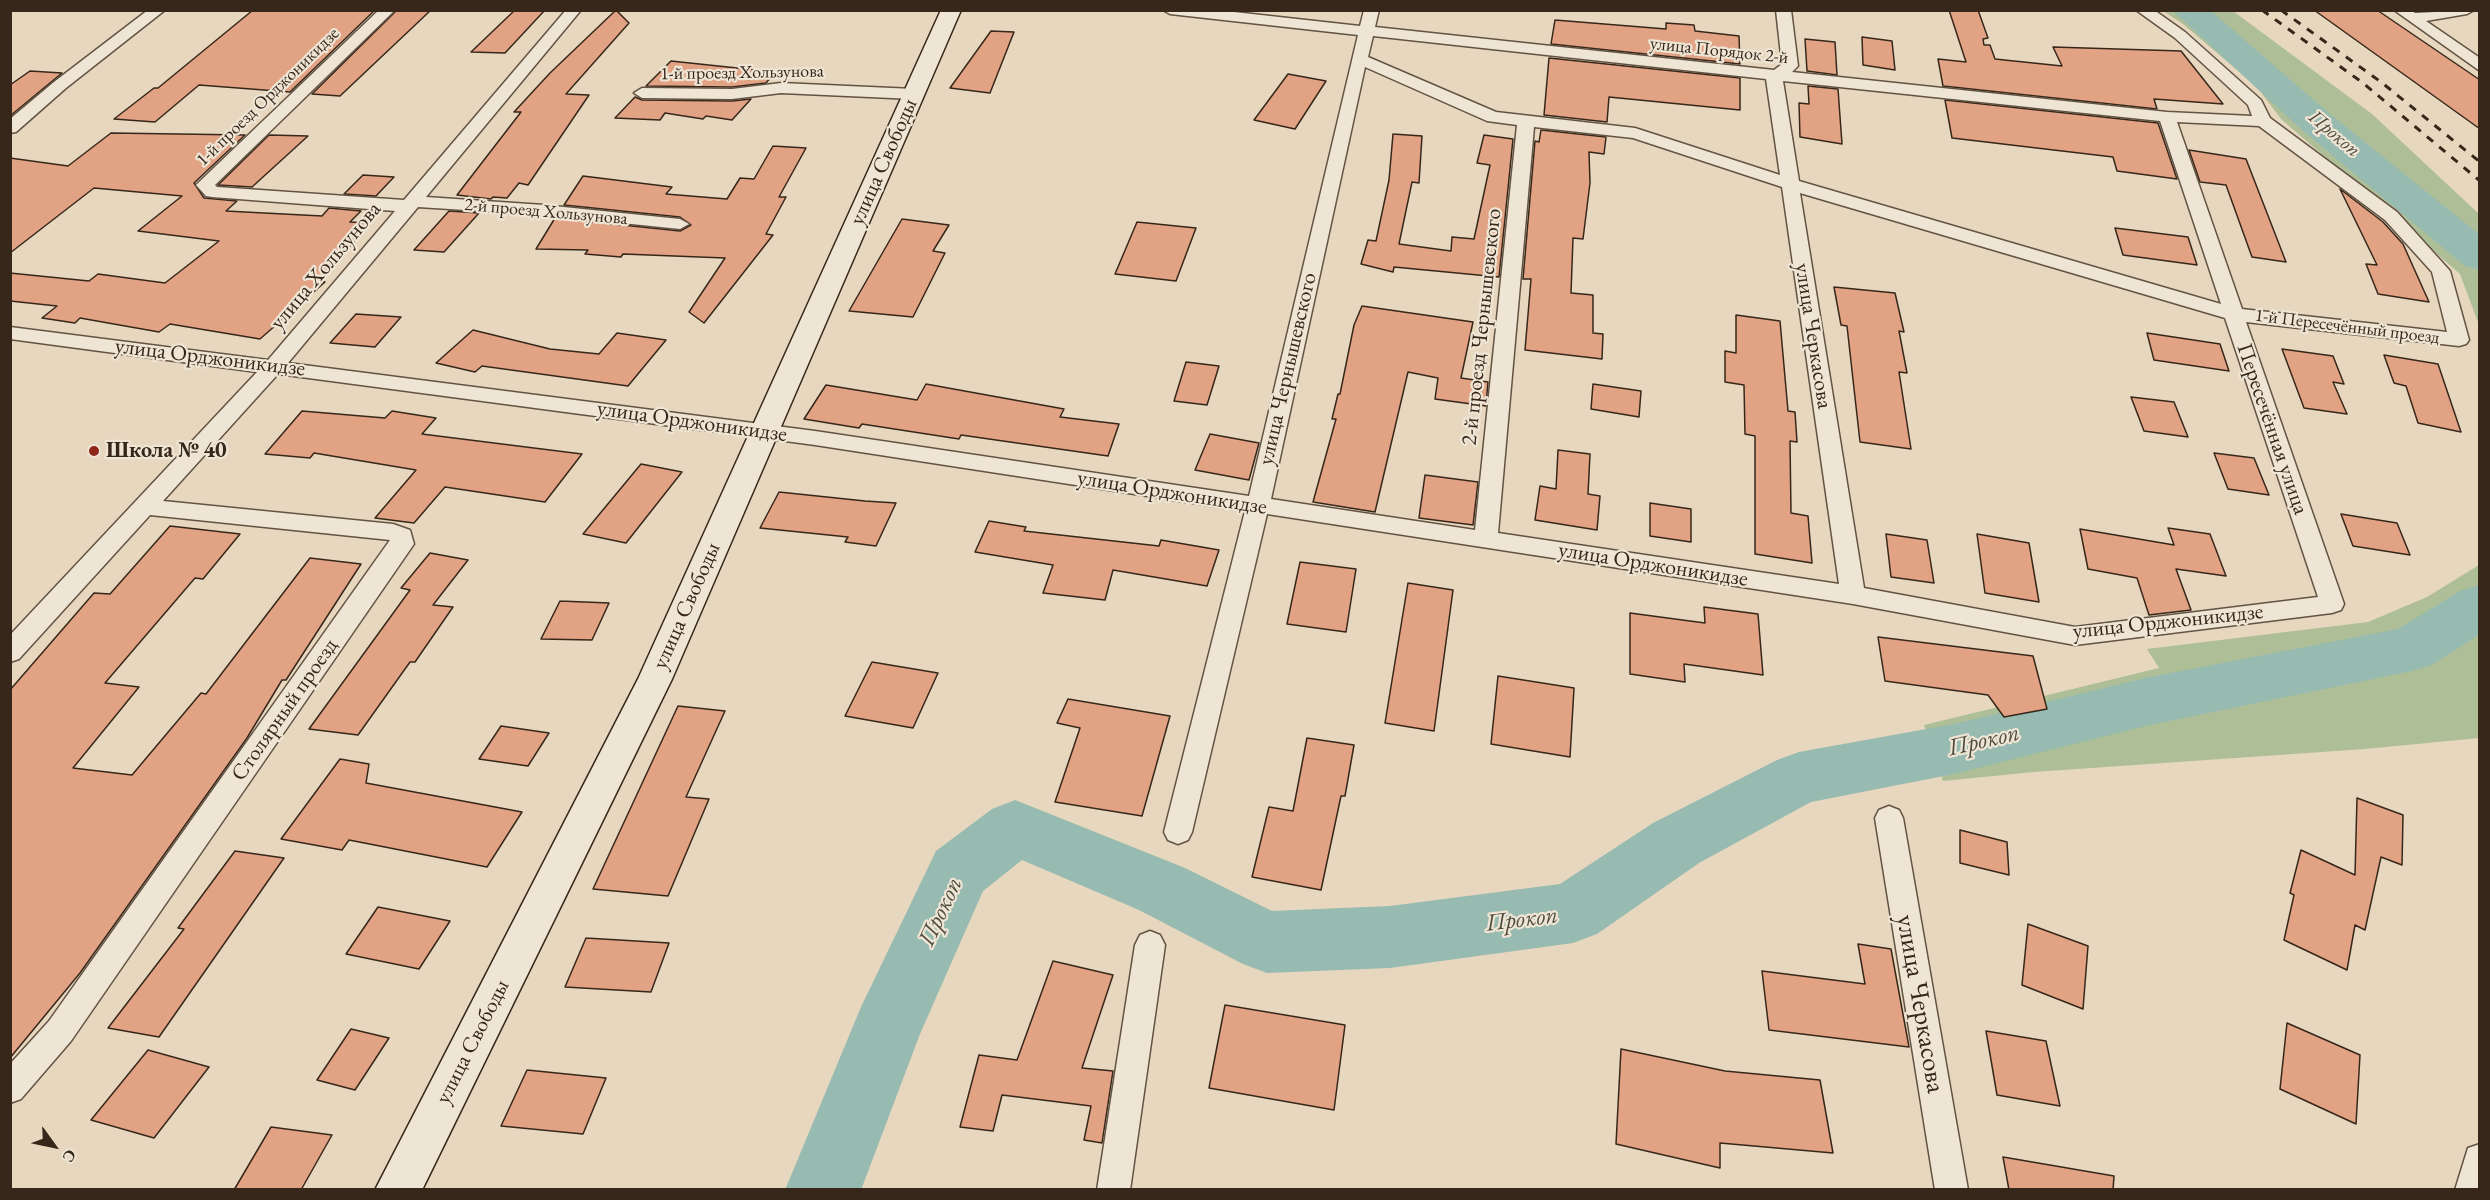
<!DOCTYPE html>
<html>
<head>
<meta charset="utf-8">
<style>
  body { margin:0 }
  #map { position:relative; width:2490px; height:1200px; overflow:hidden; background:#e7d7bf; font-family:"EB Garamond",serif }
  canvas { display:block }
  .frame { position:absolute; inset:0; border:12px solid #36271a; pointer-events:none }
  .north { position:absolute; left:24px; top:1116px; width:60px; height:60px; -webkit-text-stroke:4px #efe5d5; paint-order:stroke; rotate:123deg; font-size:16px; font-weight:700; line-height:24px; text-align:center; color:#36271a }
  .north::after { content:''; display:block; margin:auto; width:21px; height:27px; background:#36271a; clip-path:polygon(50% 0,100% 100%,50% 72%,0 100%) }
</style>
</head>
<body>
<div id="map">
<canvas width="2490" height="1200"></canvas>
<div class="frame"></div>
<div class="north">С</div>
</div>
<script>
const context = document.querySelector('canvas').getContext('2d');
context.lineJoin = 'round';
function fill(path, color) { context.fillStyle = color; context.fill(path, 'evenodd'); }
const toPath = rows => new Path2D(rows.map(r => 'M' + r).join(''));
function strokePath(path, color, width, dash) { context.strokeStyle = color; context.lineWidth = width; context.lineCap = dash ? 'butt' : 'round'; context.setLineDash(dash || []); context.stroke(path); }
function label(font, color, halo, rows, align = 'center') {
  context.font = font + ' "EB Garamond",serif'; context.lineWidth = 4.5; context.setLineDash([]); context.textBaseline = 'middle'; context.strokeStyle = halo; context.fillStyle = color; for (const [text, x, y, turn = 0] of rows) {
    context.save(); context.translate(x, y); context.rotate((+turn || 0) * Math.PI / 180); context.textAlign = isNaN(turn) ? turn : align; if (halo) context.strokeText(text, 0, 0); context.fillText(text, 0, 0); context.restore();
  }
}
fill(toPath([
  [2163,11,2233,11,2372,114,2479,214,2479,325,2460,274,2281,119,2256,86,2183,24],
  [2479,565,2479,738,2365,749,2034,772,1943,781,1924,725,2159,668,2147,649,2368,622,2427,597]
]), '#aebf97');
fill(toPath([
  [2172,10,2210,10,2330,114,2480,235,2480,270,2465,266,2302,130,2172,10],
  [2480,585,2480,634,2432,665,2412,671,2150,725,1954,774,1811,802,1699,863,1597,934,1573,943,1390,968,1267,973,1243,964,1139,910,1022,860,983,891,920,1034,861,1190,785,1190,861,1007,936,851,992,809,1015,800,1185,868,1272,911,1390,906,1560,884,1653,823,1777,760,1799,752,1954,724,2150,677,2398,629,2460,591,2480,585]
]), '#97bab1');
const building = toPath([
  [253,10,375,10,290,92,199,85,155,122,114,119,154,88,158,88,253,10],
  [397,10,431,10,340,96,312,94,397,10],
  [515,10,545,10,505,53,471,52,515,10],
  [616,10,629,23,566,94,589,95,528,185,519,183,507,198,493,197,491,199,457,195,521,112,514,112,550,73,616,10],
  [1949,10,1978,10,1988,38,1983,39,1984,45,1990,45,1995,59,2062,66,2053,47,2181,51,2223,104,2154,99,2157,109,1943,86,1938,59,1966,62,1949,10],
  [2314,10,2377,10,2480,80,2480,129,2314,10],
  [1555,20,1666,29,1666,23,1694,25,1695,31,1739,36,1740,64,1551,44,1555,20],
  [991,31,1014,32,990,93,950,88,991,31],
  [1862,37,1892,41,1895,70,1863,65,1862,37],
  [1805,39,1835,42,1837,75,1807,71,1805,39],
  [1549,58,1740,78,1740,110,1609,97,1607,122,1544,115,1549,58],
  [671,61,775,72,766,83,732,87,646,86,671,61],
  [30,71,62,73,10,116,10,85,30,71],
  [1288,74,1326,81,1295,129,1254,120,1288,74],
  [1808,86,1838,89,1842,144,1800,137,1799,103,1809,104,1808,86],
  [635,97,642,100,732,101,751,99,732,120,706,116,703,119,665,113,660,120,615,118,635,97],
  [1945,100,2158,123,2177,179,2117,171,2113,157,1952,138,1945,100],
  [1541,130,1606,137,1604,154,1589,152,1590,183,1583,239,1573,238,1571,293,1593,295,1593,333,1603,334,1602,359,1525,350,1531,279,1523,279,1535,141,1539,142,1541,130],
  [111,133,245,135,194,183,204,198,237,201,226,211,322,216,329,208,361,211,350,222,370,223,320,281,325,282,260,339,170,324,159,332,80,318,75,323,42,318,57,306,10,301,10,273,89,281,98,274,165,283,219,241,138,231,182,196,94,188,10,253,10,158,68,166,111,133],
  [1393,134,1422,136,1419,183,1412,182,1399,244,1451,251,1452,237,1474,239,1490,165,1477,163,1484,135,1513,139,1499,277,1394,267,1393,272,1361,264,1368,240,1376,241,1389,180,1393,134],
  [269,135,308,136,252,187,218,185,269,135],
  [773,146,806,148,779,197,786,197,766,234,773,235,704,323,689,312,725,258,623,254,621,257,585,254,588,250,536,249,555,218,680,231,691,225,680,217,564,205,583,176,672,187,666,194,727,199,740,178,754,179,773,146],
  [2189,150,2246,159,2286,262,2252,257,2226,185,2200,182,2189,150],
  [363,175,394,177,376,196,344,194,363,175],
  [2340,189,2383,222,2403,244,2429,302,2378,294,2366,264,2377,265,2340,189],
  [449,211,479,213,444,252,414,250,449,211],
  [902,219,949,225,933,251,945,253,913,317,849,311,902,219],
  [1137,222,1196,228,1176,281,1115,274,1137,222],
  [2115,228,2188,237,2197,265,2123,255,2115,228],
  [1834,287,1895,293,1904,332,1899,331,1907,373,1899,372,1911,449,1860,442,1847,326,1841,325,1834,287],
  [1362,306,1473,322,1461,378,1488,382,1486,406,1435,399,1438,378,1408,372,1375,512,1313,502,1336,419,1332,419,1338,394,1340,394,1354,325,1362,306],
  [356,314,401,317,375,347,330,343,356,314],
  [1736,315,1780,321,1788,411,1795,412,1797,442,1790,441,1791,513,1808,516,1812,563,1755,554,1755,436,1745,434,1744,385,1725,382,1725,351,1736,353,1736,315],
  [473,330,550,349,599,354,617,333,666,340,628,386,482,366,475,372,436,363,473,330],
  [2147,333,2220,344,2229,371,2154,360,2147,333],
  [2282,349,2333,356,2344,384,2333,382,2347,414,2304,408,2282,349],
  [2384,355,2438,364,2461,432,2418,423,2406,386,2394,383,2384,355],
  [1186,362,1219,366,1207,405,1174,401,1186,362],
  [926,384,1064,409,1060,417,1119,424,1108,456,961,435,959,439,862,424,859,428,804,419,826,385,917,400,926,384],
  [1593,384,1641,391,1639,417,1591,409,1593,384],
  [2131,397,2174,402,2188,437,2144,431,2131,397],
  [302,411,385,418,392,411,436,418,422,434,582,454,545,502,445,487,414,523,375,518,416,470,314,453,310,458,265,454,302,411],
  [1210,434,1259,443,1249,480,1195,470,1210,434],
  [1558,450,1590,454,1588,494,1600,496,1597,530,1535,520,1540,486,1556,489,1558,450],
  [2214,453,2254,458,2269,495,2228,489,2214,453],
  [641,464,682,472,626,543,583,534,641,464],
  [1425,475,1478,482,1473,525,1419,518,1425,475],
  [779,492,865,501,896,503,876,546,845,542,848,537,760,528,779,492],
  [1650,503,1691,509,1691,542,1650,536,1650,503],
  [2341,514,2397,523,2410,555,2353,546,2341,514],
  [989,521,1026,527,1024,531,1159,546,1161,540,1219,550,1207,586,1113,570,1105,600,1043,593,1053,565,975,552,989,521],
  [170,526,240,534,203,579,195,578,105,683,139,687,73,768,132,775,201,693,206,694,310,558,361,564,286,680,282,680,247,738,80,973,10,1058,10,690,94,593,110,594,170,526],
  [2168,528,2210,534,2226,576,2176,569,2191,610,2149,615,2137,578,2088,569,2080,529,2174,545,2168,528],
  [1886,534,1927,540,1934,583,1891,577,1886,534],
  [1977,534,2029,543,2039,602,1985,593,1977,534],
  [430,553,468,560,433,605,453,607,415,662,410,662,358,735,309,729,410,590,401,588,430,553],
  [1300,562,1356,569,1346,632,1287,624,1300,562],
  [1408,583,1453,590,1434,731,1385,723,1408,583],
  [560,601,609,603,592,640,541,639,560,601],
  [1704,607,1758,614,1763,675,1684,664,1685,682,1630,674,1630,613,1705,623,1704,607],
  [1878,637,2033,656,2047,709,2004,717,1988,695,1885,681,1878,637],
  [872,662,938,673,913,728,845,716,872,662],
  [1498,676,1574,688,1570,757,1491,744,1498,676],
  [1068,699,1170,716,1142,816,1055,802,1080,728,1057,723,1068,699],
  [678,706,725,711,686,797,709,799,668,896,593,889,678,706],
  [501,726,549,733,528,766,479,759,501,726],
  [1307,738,1354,745,1345,796,1341,796,1321,890,1252,877,1269,807,1293,811,1307,738],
  [340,759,369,764,366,783,522,812,487,867,349,840,342,850,281,839,340,759],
  [2357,798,2403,815,2402,865,2381,857,2365,930,2355,925,2347,970,2284,940,2294,895,2290,893,2301,850,2355,875,2357,798],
  [1960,830,2007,842,2009,875,1960,863,1960,830],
  [235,851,284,858,159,1037,108,1028,184,929,178,928,235,851],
  [378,907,450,921,419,969,346,954,378,907],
  [2028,924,2088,946,2083,1009,2022,985,2028,924],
  [586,938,669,943,651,992,565,987,586,938],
  [1858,944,1891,949,1909,1047,1769,1030,1762,971,1865,984,1858,944],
  [1053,961,1113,975,1082,1068,1113,1071,1102,1143,1084,1140,1091,1106,1002,1095,993,1131,960,1127,979,1055,1017,1060,1053,961],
  [1225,1005,1345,1025,1334,1110,1209,1088,1225,1005],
  [2287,1023,2360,1055,2356,1124,2280,1089,2287,1023],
  [351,1029,389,1038,355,1090,317,1080,351,1029],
  [1986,1031,2046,1041,2060,1106,1997,1095,1986,1031],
  [1621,1049,1725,1071,1820,1080,1833,1153,1720,1143,1720,1168,1616,1144,1621,1049],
  [148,1050,209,1067,154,1138,91,1120,148,1050],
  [527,1070,606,1078,583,1134,501,1126,527,1070],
  [271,1127,332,1135,301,1190,234,1190,271,1127],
  [2003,1157,2114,1176,2113,1190,2009,1190,2003,1157]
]);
fill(building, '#e2a284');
strokePath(building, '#36271a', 1.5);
const street = toPath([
  [148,10,165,10,66,88,16,132,10,133,10,119,54,82,148,10],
  [379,10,395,10,215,185,217,187,404,200,566,10,581,10,426,197,544,205,680,219,689,224,680,229,544,215,418,207,288,363,815,431,1249,496,1358,35,1170,14,1163,10,1216,10,1360,26,1364,10,1379,10,1375,27,1774,70,1782,64,1776,10,1791,10,1798,66,1792,72,2167,112,2252,116,2248,105,2175,38,2136,10,2154,10,2185,32,2261,100,2270,118,2397,212,2450,271,2469,340,2466,344,2459,346,2246,322,2344,604,2341,610,2332,613,2075,645,1853,604,1267,514,1192,832,1188,840,1178,844,1168,840,1164,832,1245,511,815,445,278,374,163,501,393,524,410,530,414,544,71,1041,21,1099,10,1103,10,1064,49,1021,390,540,150,515,19,659,10,662,10,635,257,372,10,339,10,327,268,360,395,211,212,197,206,196,196,185,379,10],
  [1373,36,1766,79,1780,175,1635,128,1496,112,1368,57,1373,36],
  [1365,67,1487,121,1517,125,1475,530,1271,499,1365,67],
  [1783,81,2160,121,2221,304,1799,181,1783,81],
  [2177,122,2259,126,2385,220,2432,272,2447,332,2242,309,2177,122],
  [1534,127,1633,138,1782,187,1839,584,1498,533,1534,127],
  [1800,193,2225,318,2318,597,2075,627,1864,588,1800,193],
  [2394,10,2411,10,2415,13,2474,10,2467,14,2426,21,2480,58,2480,71,2394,10],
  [781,83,914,89,922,94,914,99,781,93,732,99,642,98,634,93,642,88,732,89,781,83],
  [1889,806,1899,810,1903,818,1968,1190,1935,1190,1875,818,1879,810,1889,806],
  [1150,931,1160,935,1165,945,1130,1190,1097,1190,1135,945,1140,935,1150,931],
  [2480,1144,2480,1190,2455,1190,2468,1148,2480,1144]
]);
const secondary = toPath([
  [941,10,961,10,672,679,422,1190,375,1190,638,679,941,10]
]);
strokePath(street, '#625343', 3);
strokePath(secondary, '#36271a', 3);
fill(street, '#efe5d5');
fill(secondary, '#efe5d5');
strokePath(toPath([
  [2262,10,2363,83,2480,181],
  [2281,10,2381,82,2480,162]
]), '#36271a', 3, [8, 8]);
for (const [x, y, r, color] of [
  [94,451,6,"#8f2418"]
]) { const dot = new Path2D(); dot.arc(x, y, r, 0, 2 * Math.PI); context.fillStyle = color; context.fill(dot); strokePath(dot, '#efe5d5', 2); }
label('18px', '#36271a', '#efe5d5', [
  ["улица Порядок 2-й",1719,51,6],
  ["1-й проезд Хользунова",742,73,-1],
  ["1-й проезд Орджоникидзе",268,97,-44],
  ["2-й проезд Хользунова",546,212,5],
  ["1-й Пересечённый проезд",2347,327,7]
]);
label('italic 20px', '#4e4c40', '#efe5d5', [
  ["Прокоп",2334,134,40]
]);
label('22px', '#36271a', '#efe5d5', [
  ["улица Свободы",884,162,-66],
  ["улица Хользунова",326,266,-50],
  ["2-й проезд Чернышевского",1482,327,-84],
  ["улица Черкасова",1813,336,81],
  ["улица Орджоникидзе",210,358,7],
  ["улица Чернышевского",1288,369,-77],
  ["улица Орджоникидзе",692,422,8],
  ["Пересечённая улица",2272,429,71],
  ["улица Орджоникидзе",1172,493,9],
  ["улица Орджоникидзе",1653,565,9],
  ["улица Свободы",687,606,-66],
  ["улица Орджоникидзе",2168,622,-6],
  ["Столярный проезд",285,710,-55],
  ["улица Свободы",473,1042,-63]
]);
label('bold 22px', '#36271a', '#efe5d5', [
  ["Школа № 40",106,451]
], 'left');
label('italic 24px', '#4e4c40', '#efe5d5', [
  ["Прокоп",1984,741,-13],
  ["Прокоп",941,912,-65],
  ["Прокоп",1522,920,-7]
]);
label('27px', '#36271a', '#efe5d5', [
  ["улица Черкасова",1920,1004,80]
]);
</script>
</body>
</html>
